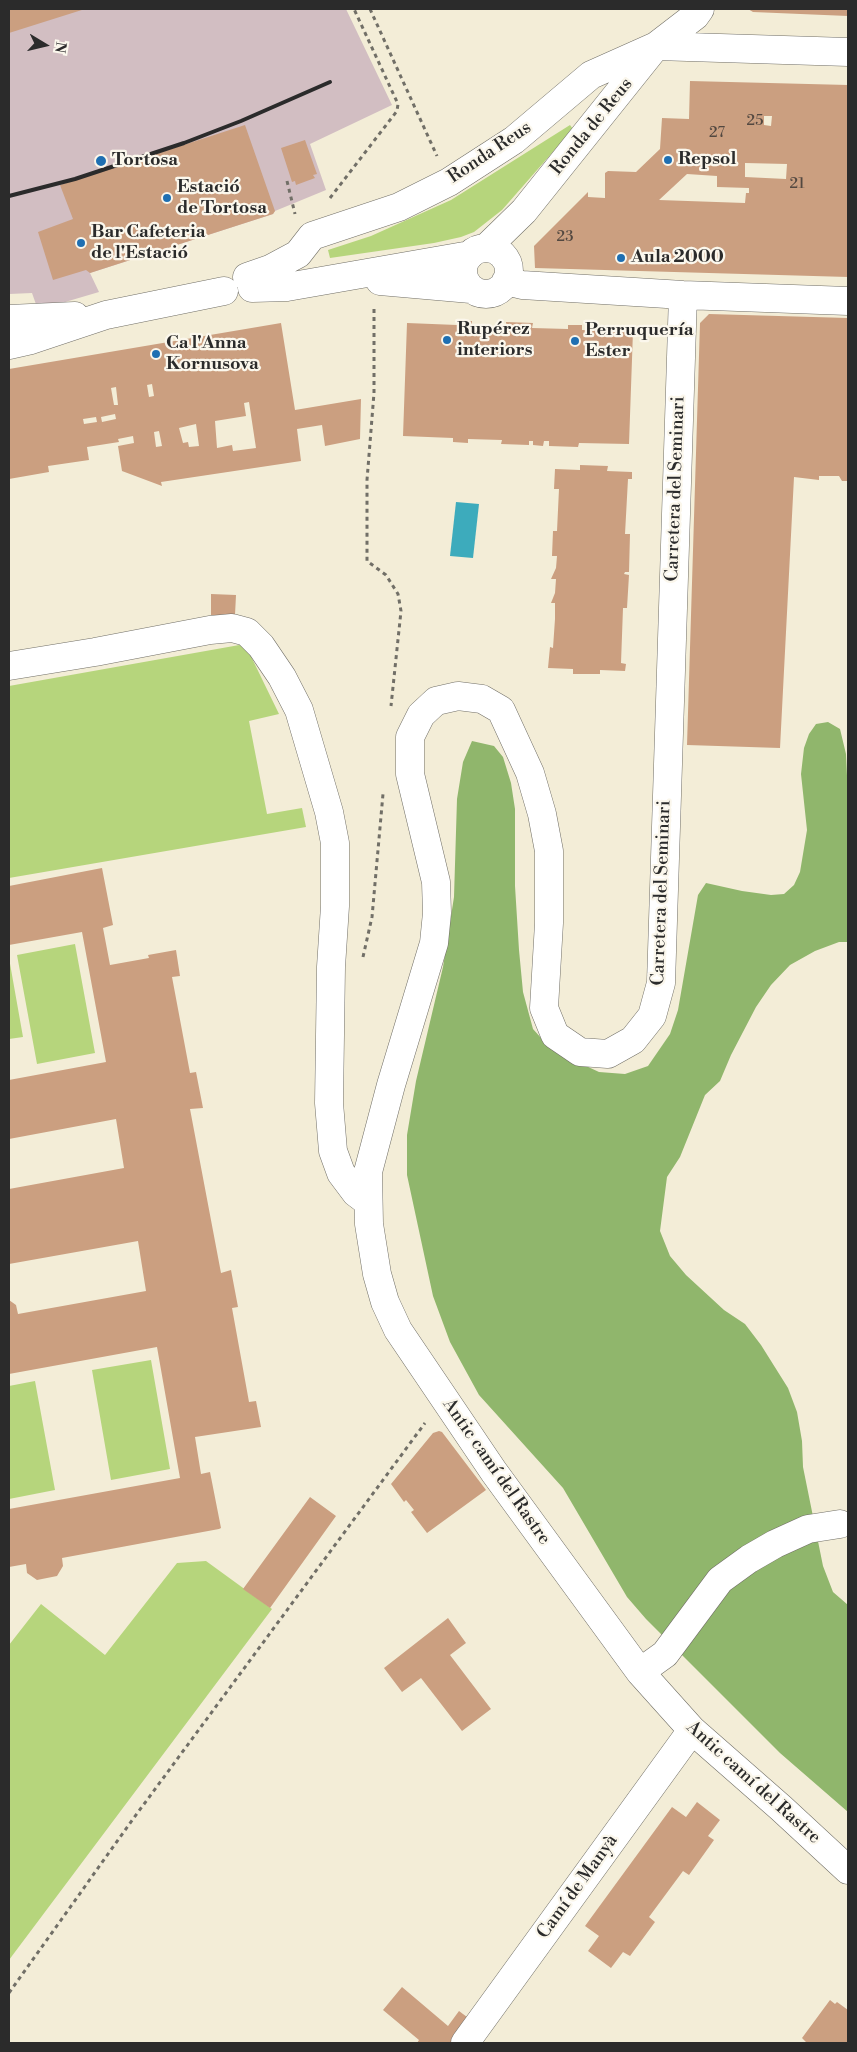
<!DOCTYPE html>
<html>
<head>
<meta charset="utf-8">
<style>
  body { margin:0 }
  #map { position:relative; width:857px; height:2052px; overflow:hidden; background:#f3edd7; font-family:"Libre Bodoni",serif }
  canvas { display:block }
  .frame { position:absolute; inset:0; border:10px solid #2b2b2b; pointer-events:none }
  .north { position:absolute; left:20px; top:20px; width:50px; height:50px; -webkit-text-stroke:4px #fbf7ec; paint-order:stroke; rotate:99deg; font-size:14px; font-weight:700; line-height:20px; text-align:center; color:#2b2b2b }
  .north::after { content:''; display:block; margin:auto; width:18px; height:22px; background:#2b2b2b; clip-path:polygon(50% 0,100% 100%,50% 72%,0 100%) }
</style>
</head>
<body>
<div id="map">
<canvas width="857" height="2052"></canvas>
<div class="frame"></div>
<div class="north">N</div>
</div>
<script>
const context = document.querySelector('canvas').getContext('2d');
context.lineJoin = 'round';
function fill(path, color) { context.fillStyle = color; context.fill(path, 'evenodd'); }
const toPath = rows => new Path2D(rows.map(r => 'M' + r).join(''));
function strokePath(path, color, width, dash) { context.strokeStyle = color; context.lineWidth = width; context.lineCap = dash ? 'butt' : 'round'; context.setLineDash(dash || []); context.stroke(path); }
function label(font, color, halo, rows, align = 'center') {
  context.font = font + ' "Libre Bodoni",serif'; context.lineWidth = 4.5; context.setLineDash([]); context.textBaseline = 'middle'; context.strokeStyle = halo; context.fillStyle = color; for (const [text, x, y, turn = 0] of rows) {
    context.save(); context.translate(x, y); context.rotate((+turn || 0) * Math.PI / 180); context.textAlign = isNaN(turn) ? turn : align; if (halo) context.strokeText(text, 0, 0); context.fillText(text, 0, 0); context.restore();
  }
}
fill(toPath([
  [9,9,346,9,392,105,310,144,326,190,275,211,273,214,90,273,99,292,38,310,32,293,9,294]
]), '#d2bec2');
fill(toPath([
  [570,125,573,129,502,210,474,232,461,237,434,243,330,258,328,250,371,236,451,200],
  [245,644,279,714,249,721,267,814,302,808,306,827,9,878,9,686],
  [75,944,95,1053,37,1064,17,955],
  [9,958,23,1037,9,1039],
  [151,1360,170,1469,111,1480,92,1370],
  [35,1381,55,1490,9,1499,9,1386],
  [206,1561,272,1609,9,1960,9,1645,41,1604,105,1655,177,1563]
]), '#b6d57c');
fill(toPath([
  [828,722,840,729,846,754,848,797,848,942,839,942,815,951,790,965,771,985,756,1007,731,1055,720,1081,705,1095,680,1157,667,1177,660,1231,670,1256,686,1275,724,1310,745,1324,761,1345,788,1388,797,1412,802,1441,803,1467,823,1566,833,1592,848,1605,848,1812,780,1753,646,1619,627,1597,563,1488,479,1395,450,1342,433,1296,407,1175,407,1135,416,1081,443,967,454,897,457,799,463,762,472,741,494,746,503,757,511,783,515,809,515,886,519,950,523,992,533,1029,551,1049,571,1059,599,1072,625,1074,648,1066,670,1034,678,1010,698,895,706,883,742,891,771,895,784,894,794,885,800,872,807,830,801,774,804,748,809,734,816,724]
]), '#90b66c');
fill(toPath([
  [456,502,479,504,473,558,450,556]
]), '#3dabbc');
fill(toPath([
  [9,9,85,9,9,33],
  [748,9,848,9,848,16,753,12],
  [690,81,848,85,848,277,535,268,534,246,588,192,588,197,605,198,605,173,608,171,636,172,660,149,662,118,689,119],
  [764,116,772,116,771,126,764,125],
  [745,163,787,164,786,179,745,177],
  [687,174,717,176,717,187,749,188,749,193,746,193,745,203,659,200],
  [245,125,275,211,273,214,90,273,86,270,53,280,38,232,73,219,60,185],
  [305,140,317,174,313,175,315,178,296,185,295,181,292,182,281,148],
  [709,314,848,318,848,481,842,481,839,476,819,476,819,480,794,477,780,748,687,745,700,323],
  [458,321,472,321,472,326,506,327,506,322,533,323,532,328,568,329,568,325,582,325,582,330,633,331,629,444,579,443,578,447,549,446,549,441,544,441,543,446,533,445,533,441,529,441,529,445,501,444,502,440,468,439,468,443,453,442,453,438,403,436,407,323,457,325],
  [281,323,295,410,361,399,360,439,325,446,322,425,297,429,301,461,161,482,162,486,122,471,118,446,134,443,133,436,118,439,119,442,87,447,89,460,48,466,49,472,9,479,9,369],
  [152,384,154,396,149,397,147,385],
  [116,387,118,405,114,405,111,388],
  [249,402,256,448,233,451,232,445,217,448,215,421,246,416,244,403],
  [115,414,116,419,102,422,101,417],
  [96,417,97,422,84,424,83,419],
  [196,424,199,446,189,447,188,442,183,443,179,428],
  [159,431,162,446,156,447,154,432],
  [580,465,608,466,607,471,632,472,632,479,628,479,625,534,630,534,629,572,625,572,624,574,629,575,627,608,623,608,621,663,626,664,625,671,600,670,600,674,573,674,573,669,548,668,550,647,553,648,555,619,555,603,551,603,555,593,556,579,551,579,556,568,557,556,552,556,553,531,557,531,559,489,554,489,555,469,580,470],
  [211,594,236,595,235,615,211,615],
  [102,868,113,925,103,928,110,965,149,958,148,955,176,950,180,976,172,977,190,1073,196,1072,203,1108,190,1109,221,1273,231,1270,238,1307,232,1308,249,1402,256,1401,261,1427,195,1437,201,1474,210,1472,221,1528,219,1529,62,1558,63,1566,57,1576,37,1580,27,1573,26,1564,9,1567,9,1509,180,1478,157,1347,9,1374,9,1300,16,1305,18,1314,146,1291,138,1241,9,1264,9,1189,124,1168,116,1119,9,1139,9,1080,106,1062,82,932,9,945,9,886],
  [439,1431,442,1432,486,1490,427,1533,411,1512,414,1510,406,1500,404,1502,391,1484,433,1433],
  [310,1497,336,1516,270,1608,243,1589],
  [448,1618,466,1643,450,1655,491,1709,462,1731,421,1678,402,1692,384,1668],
  [697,1802,720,1820,708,1836,714,1840,689,1875,683,1871,649,1917,655,1922,630,1956,623,1952,611,1968,588,1951,599,1936,585,1926,672,1807,686,1817],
  [402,1987,448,2026,459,2011,471,2020,454,2043,417,2043,419,2040,383,2010],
  [830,2000,835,2004,837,2002,848,2010,848,2043,807,2043,802,2038]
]), '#cb9f80');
const minor = toPath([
  [486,248,524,211,656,46,695,16,700,9],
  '463 271a23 23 0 1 1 46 0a23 23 0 1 1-46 0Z',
  [247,277,270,269,298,254,312,236,399,207,449,182,514,140,591,75,656,46,848,52],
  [380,281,471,289],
  [506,281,522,285,683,295,848,301],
  [252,288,287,287,470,255],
  [683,295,661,983,652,1016,633,1040,608,1054,580,1052,555,1035,544,1008,549,923,549,851,542,814,530,773,501,710,482,699,458,696,436,701,421,715,410,737,410,774,436,882,437,913,434,943,391,1085,368,1172,369,1224,377,1274,385,1302,398,1330,494,1472,640,1672,692,1730,781,1808,848,1870],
  [9,319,75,316],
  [9,345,31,340,106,315,224,291],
  [9,666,95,652,210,630,232,628,247,632,261,646,282,677,299,710,329,812,335,843,335,906,331,967,329,1103,333,1151,341,1173,356,1193,368,1202],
  [640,1672,665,1654,720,1580,749,1559,775,1544,808,1529,840,1524],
  [465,2043,692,1730]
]);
strokePath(minor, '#716f67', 29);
strokePath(toPath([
  [370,9,437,156],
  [287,181,295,214],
  [330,198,397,111,398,104,354,9],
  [374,309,374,393,367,480,367,561,386,575,398,594,401,611,391,706],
  [363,957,372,917,383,794],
  [9,1993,133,1819,425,1423]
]), '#716f67', 3, [4, 4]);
strokePath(minor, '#fff', 28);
strokePath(toPath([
  [9,196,75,179,184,143,241,121,330,82]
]), '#2b2b2b', 4);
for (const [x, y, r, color] of [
  [668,160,5,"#1f6fb2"],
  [101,161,6,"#1f6fb2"],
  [167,198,5,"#1f6fb2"],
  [81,243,5,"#1f6fb2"],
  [621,258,5,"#1f6fb2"],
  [447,340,5,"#1f6fb2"],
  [575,341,5,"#1f6fb2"],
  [156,354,5,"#1f6fb2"]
]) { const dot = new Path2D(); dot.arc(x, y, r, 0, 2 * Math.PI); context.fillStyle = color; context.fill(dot); strokePath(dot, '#fbf7ec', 2); }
label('15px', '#534840', null, [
  ["25",755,121],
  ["27",717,133],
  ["21",797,184],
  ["23",565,237]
]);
label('18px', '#2b2b2b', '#fbf7ec', [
  ["Ronda de Reus",592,127,-51],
  ["Ronda Reus",490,153,-34],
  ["Carretera del Seminari",676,489,-88],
  ["Carretera del Seminari",662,893,-88],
  ["Antic camí del Rastre",496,1472,55],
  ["Antic camí del Rastre",753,1783,42],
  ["Camí de Manyà",578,1887,-54]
]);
label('bold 18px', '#2b2b2b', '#fbf7ec', [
  ["Repsol",678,160],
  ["Tortosa",112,161],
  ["Estació",177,188],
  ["de Tortosa",177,209],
  ["Bar Cafeteria",91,233],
  ["de l'Estació",91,254],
  ["Aula 2000",631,258],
  ["Rupérez",457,330],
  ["interiors",457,351],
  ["Perruquería",585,331],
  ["Ester",585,352],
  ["Ca l'Anna",166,344],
  ["Kornusova",166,365]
], 'left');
</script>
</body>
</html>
